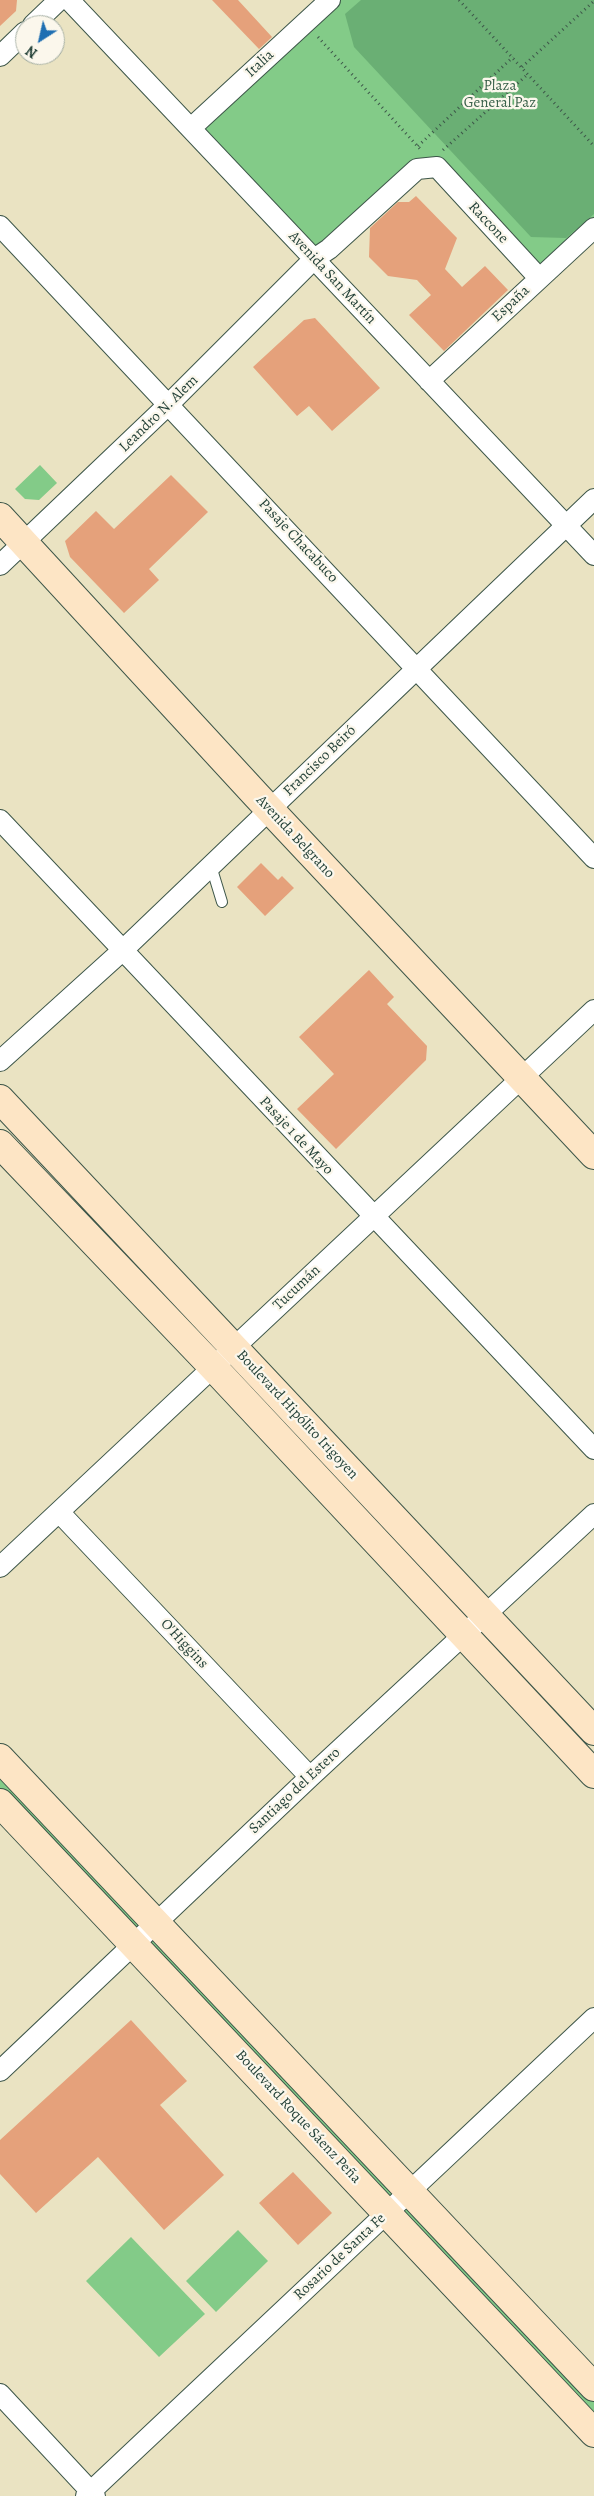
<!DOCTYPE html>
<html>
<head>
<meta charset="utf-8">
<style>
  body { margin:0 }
  #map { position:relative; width:594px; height:2496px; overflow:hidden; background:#eae3c2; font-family:Alegreya,serif }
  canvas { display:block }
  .north { position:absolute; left:15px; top:15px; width:50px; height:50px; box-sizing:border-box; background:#fbf7ec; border:1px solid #a3ada2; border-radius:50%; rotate:215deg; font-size:14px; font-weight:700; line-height:20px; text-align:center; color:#1f3d34 }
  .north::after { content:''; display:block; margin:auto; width:18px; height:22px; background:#1f6fb2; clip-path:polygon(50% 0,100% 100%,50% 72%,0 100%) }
</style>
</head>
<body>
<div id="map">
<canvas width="594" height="2496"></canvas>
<div class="north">N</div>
</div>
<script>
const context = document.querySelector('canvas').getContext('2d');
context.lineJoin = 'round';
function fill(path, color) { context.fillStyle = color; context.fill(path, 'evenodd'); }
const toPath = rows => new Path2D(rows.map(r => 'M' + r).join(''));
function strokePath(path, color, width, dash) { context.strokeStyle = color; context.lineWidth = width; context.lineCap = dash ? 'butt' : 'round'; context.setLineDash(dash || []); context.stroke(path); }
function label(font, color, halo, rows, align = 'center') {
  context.font = font + ' Alegreya,serif'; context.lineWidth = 4.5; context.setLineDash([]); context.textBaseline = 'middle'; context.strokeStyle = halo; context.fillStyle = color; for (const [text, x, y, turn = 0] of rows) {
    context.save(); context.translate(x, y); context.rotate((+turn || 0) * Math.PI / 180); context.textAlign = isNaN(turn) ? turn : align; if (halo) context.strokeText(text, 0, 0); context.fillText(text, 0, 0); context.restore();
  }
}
fill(toPath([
  [332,0,594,0,594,221,537,274,437,166,320,256,190,130],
  [40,465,57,483,39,500,25,499,15,489],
  [0,1772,594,2402,594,2418,0,1788],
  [238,2230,268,2261,216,2312,186,2281],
  [131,2237,205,2314,159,2357,86,2281]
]), '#83cb88');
fill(toPath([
  [361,0,594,0,594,214,566,238,531,237,354,47,345,14]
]), '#6aaf74');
fill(toPath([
  [0,0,17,0,16,11,0,26],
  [212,0,238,0,272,37,259,49],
  [416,196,457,238,445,269,462,287,485,266,508,290,444,351,409,315,431,295,417,280,388,276,369,257,370,228,398,202,409,202],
  [315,318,380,388,332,431,309,406,297,416,253,367,304,320],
  [171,475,208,512,149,569,159,580,124,613,70,557,65,541,96,511,114,529],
  [261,863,278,880,282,876,294,888,265,916,237,887],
  [369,970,394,997,387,1004,427,1046,426,1060,336,1149,297,1109,334,1074,299,1037],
  [131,2020,187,2081,160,2105,224,2175,164,2230,98,2157,36,2213,0,2174,0,2140],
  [293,2172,332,2213,298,2245,259,2203]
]), '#e5a17b');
const lane = toPath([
  [211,866,222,902]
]);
const street = toPath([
  [69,0,594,555],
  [33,25,59,0],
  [0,56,25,32],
  [191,128,330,0],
  [0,226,594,858],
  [429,381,594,228],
  [0,565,169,404,314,259,329,249,417,169,437,167,539,278],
  [0,820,594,1449],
  [0,1061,123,950,594,499],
  [59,1512,310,1777],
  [0,1567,594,1010],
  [0,2071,310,1777,594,1514],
  [0,2394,95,2496],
  [86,2496,594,2018]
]);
const secondary = toPath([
  [0,517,257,796,594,1155],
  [0,1099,594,1731],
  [0,1144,213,1367,594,1774],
  [0,1758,594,2387],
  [0,1803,594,2433]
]);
strokePath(lane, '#3d5649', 12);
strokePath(street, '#3d5649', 22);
strokePath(secondary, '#3d5649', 30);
strokePath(toPath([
  [459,0,594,146],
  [318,37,421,150],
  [522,67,594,1],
  [418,146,513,57],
  [443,150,528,74]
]), '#3d5649', 3, [1, 4]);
strokePath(lane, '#fff', 10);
strokePath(street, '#fff', 20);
strokePath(secondary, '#fde5c5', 28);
label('15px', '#1f3d34', '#fbf7ec', [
  ["Italia",260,64,-43],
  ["Raccone",488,223,47],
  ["Avenida San Martín",332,278,47],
  ["España",511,304,-43],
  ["Leandro N. Alem",159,414,-44],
  ["Pasaje Chacabuco",298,541,47],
  ["Francisco Beiró",320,761,-44],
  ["Avenida Belgrano",295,837,47],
  ["Pasaje 1 de Mayo",296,1136,47],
  ["Tucumán",297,1288,-43],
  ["Boulevard Hipólito Irigoyen",297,1415,47],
  ["O'Higgins",184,1644,47],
  ["Santiago del Estero",295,1791,-43],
  ["Boulevard Roque Sáenz Peña",298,2117,47],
  ["Rosario de Santa Fe",340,2257,-43]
]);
label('15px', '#386049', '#fbf7ec', [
  ["Plaza",500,86],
  ["General Paz",500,103]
]);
</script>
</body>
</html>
